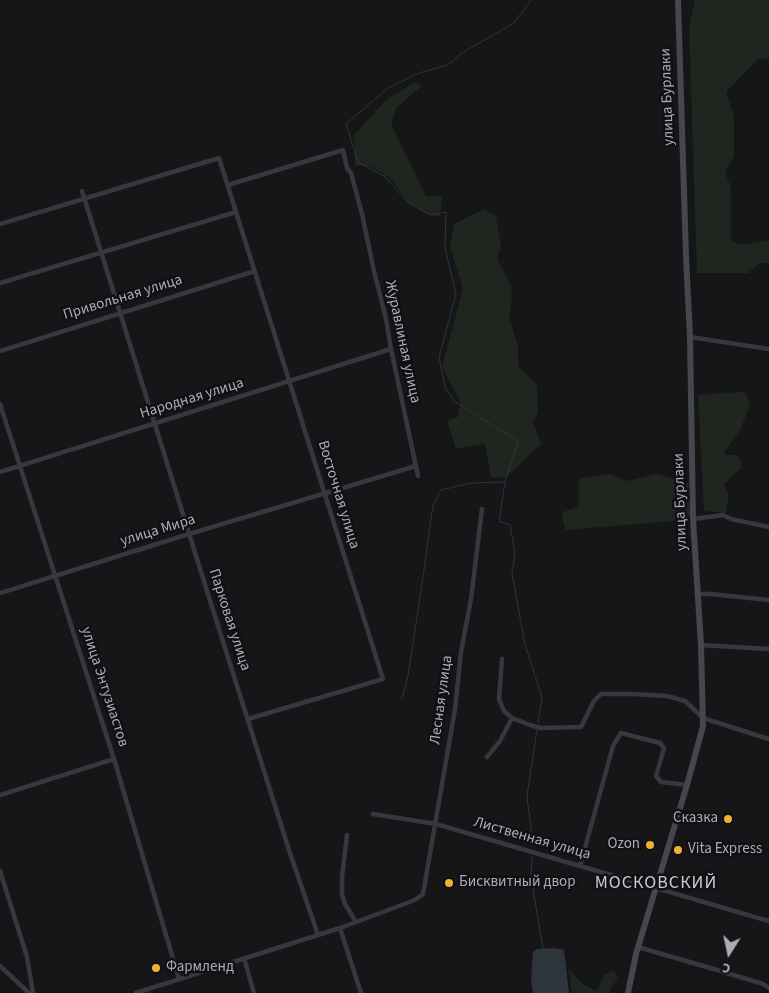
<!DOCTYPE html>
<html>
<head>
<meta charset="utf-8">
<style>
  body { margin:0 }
  #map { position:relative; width:769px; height:993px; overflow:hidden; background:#161618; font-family:"Source Sans 3",sans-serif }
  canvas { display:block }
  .north { position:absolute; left:704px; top:928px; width:50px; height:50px; -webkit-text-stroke:4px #111113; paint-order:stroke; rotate:190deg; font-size:14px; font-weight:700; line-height:20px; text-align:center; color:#a8adb8 }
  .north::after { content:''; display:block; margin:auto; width:18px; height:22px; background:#a8adb8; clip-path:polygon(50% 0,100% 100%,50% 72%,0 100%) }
</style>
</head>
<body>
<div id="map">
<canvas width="769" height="993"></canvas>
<div class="north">С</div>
</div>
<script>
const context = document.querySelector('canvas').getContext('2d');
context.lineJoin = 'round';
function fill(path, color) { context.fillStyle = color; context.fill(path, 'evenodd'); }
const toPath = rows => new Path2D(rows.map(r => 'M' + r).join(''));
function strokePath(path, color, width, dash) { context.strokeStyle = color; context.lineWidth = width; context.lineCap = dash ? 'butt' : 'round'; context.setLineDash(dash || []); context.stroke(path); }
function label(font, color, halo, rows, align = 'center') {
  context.font = font + ' "Source Sans 3",sans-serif'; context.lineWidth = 5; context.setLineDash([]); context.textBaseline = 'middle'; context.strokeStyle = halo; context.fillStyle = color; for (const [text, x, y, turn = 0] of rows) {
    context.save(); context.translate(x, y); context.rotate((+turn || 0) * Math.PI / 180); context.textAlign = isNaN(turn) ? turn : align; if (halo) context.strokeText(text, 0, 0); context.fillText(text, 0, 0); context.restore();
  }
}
fill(toPath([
  [695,0,769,0,769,58,758,59,726,92,734,117,734,156,725,173,731,187,731,240,739,245,769,240,769,263,759,263,748,273,697,273,689,27],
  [414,83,422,86,397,107,391,124,426,196,442,196,440,217,424,213,408,202,390,178,372,167,355,165,354,135,386,100],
  [484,209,496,216,501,246,497,259,511,285,512,298,509,316,518,346,518,366,537,385,538,412,533,422,541,444,505,478,491,477,485,443,456,449,447,421,458,417,460,401,442,367,463,289,450,247,454,224],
  [739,392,746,393,750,405,739,433,724,451,726,455,738,455,742,467,724,484,729,495,726,513,704,511,698,395],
  [609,474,627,481,657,474,689,483,690,516,686,520,566,530,561,513,579,506,579,478],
  [569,970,584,985,597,991,604,975,614,971,618,979,611,987,609,993,572,993]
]), '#1e261f');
fill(toPath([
  [554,948,564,950,569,993,533,993,531,979,533,952,537,949]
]), '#2c353c');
strokePath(toPath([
  [531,0,514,23,460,54,448,65,419,73,388,88,346,124,358,162,384,176,409,203,431,215,446,212,445,248,456,294,439,357,445,387,454,401,518,441,505,482,499,521,510,525,515,553,512,573,525,645,542,697,538,723],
  [402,698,408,676,423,577,433,505,441,490,471,483,504,482],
  [533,845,527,796,537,730],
  [532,856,531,877,543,949]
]), '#2c353c', 1);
strokePath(toPath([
  [228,185,343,150,347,168,351,173,362,214,374,271,386,319,391,349,418,476],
  [82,191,207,591,289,850,318,935],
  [0,224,219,158,383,679,248,719],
  [0,283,236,212],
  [690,337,769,349],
  [0,351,255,271],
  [0,404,114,759,179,979],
  [0,472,391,349],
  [693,519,723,515,731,519,769,527],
  [0,593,189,534,416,466],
  [697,594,710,594,769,600],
  [701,645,769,649],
  [502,659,499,699,504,711,512,718,530,725,540,728,581,727,594,701,601,694,632,694,667,696,685,701,703,718,769,739],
  [487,757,500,741,512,718],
  [0,795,114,759],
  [373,814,436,824,769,921],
  [347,835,342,877,342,894,345,904,356,922],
  [580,866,613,746,621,733,660,743,664,748,656,776,661,782,687,785],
  [0,871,27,957,33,993],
  [340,928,361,993],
  [638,947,717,970,763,984,769,988],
  [244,958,254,993],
  [0,966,29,993],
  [136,993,340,928,415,900,423,894,455,709,461,652,471,599,482,509]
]), '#37383d', 4.5);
strokePath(toPath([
  [628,993,636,954,687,785,703,726,701,645,693,519,690,337,686,256,678,0]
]), '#45474d', 6);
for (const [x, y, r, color] of [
  [728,819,5,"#f2b134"],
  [650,845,5,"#f2b134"],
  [678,850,5,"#f2b134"],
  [449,883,5,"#f2b134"],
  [156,968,5,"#f2b134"]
]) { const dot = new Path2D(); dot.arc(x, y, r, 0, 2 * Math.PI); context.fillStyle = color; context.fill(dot); strokePath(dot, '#111113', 2); }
label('15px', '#a8adb8', '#111113', [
  ["улица Бурлаки",668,97,-92],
  ["Привольная улица",123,298,-17],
  ["Журавлиная улица",402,342,78],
  ["Народная улица",192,399,-17],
  ["Восточная улица",338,495,73],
  ["улица Бурлаки",681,502,-92],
  ["улица Мира",158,531,-17],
  ["Парковая улица",229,620,72],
  ["улица Энтузиастов",104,687,72],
  ["Лесная улица",442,700,-82],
  ["Лиственная улица",532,839,16]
]);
label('15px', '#a8adb8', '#111113', [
  ["Сказка",718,819,"right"],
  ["Ozon",640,845,"right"],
  ["Vita Express",688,850],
  ["Бисквитный двор",459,883],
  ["Фармленд",166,968]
], 'left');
context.letterSpacing = '1px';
label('18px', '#c9ccd4', '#111113', [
  ["МОСКОВСКИЙ",656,884]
]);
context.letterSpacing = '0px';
</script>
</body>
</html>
